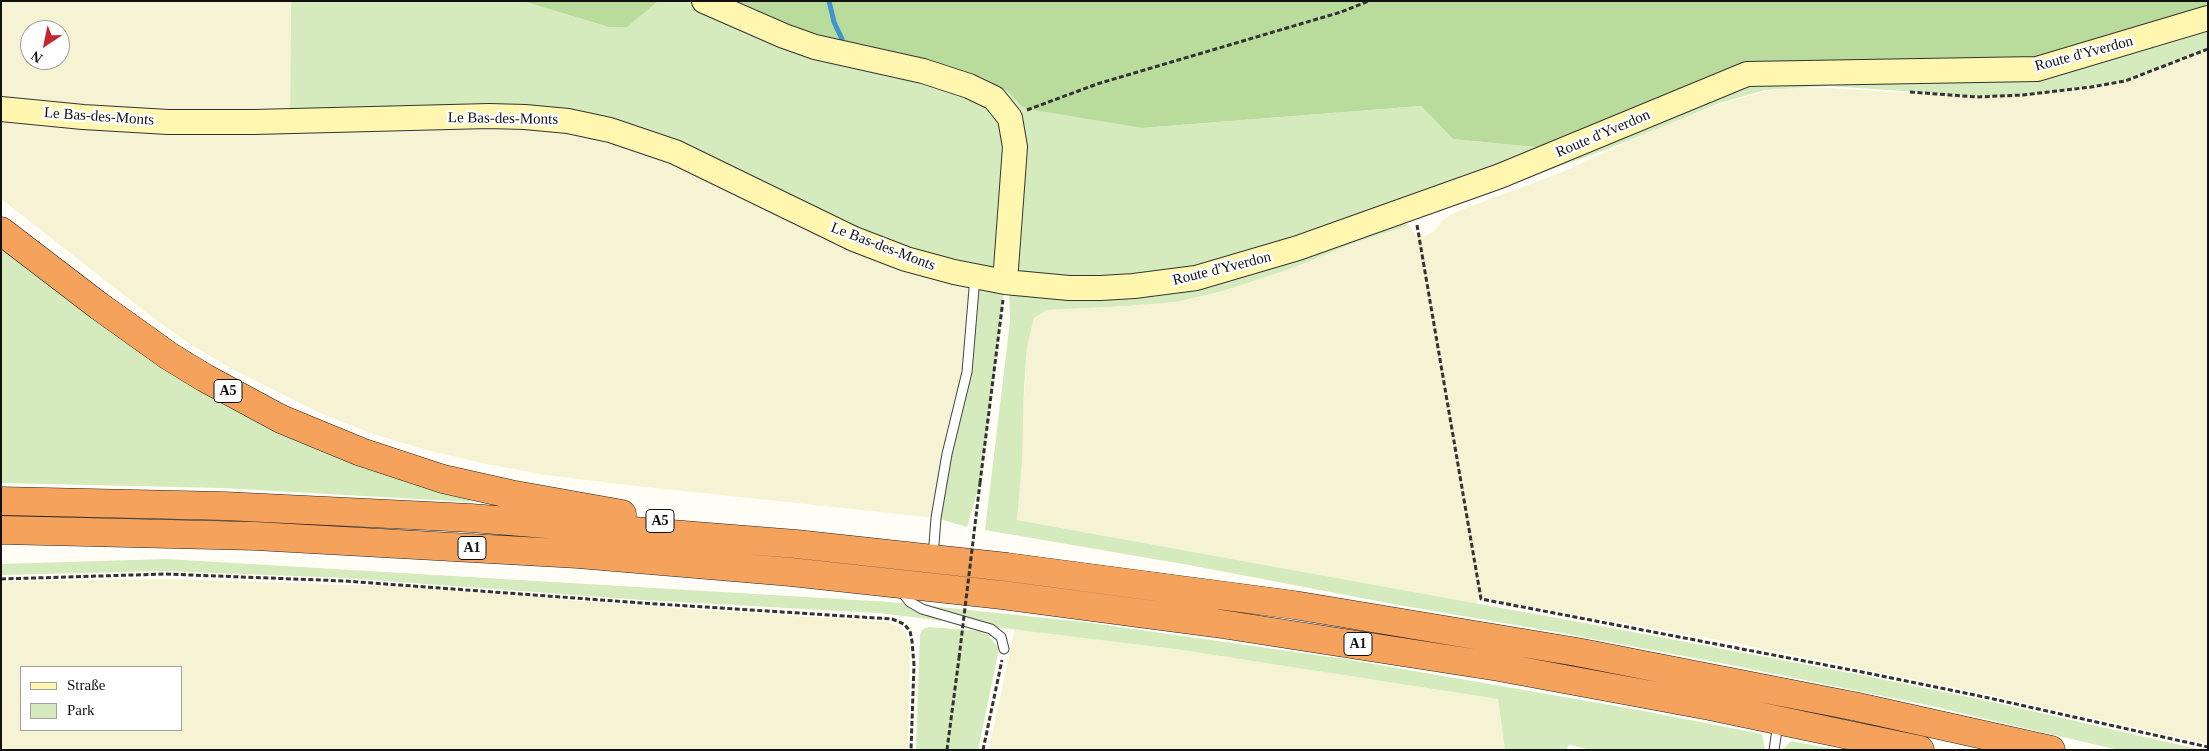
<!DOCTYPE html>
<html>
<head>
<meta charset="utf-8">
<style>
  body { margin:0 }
  #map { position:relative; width:2209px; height:751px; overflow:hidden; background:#fffdf5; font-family:"Times New Roman",serif }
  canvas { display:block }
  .frame { position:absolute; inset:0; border:2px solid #111; pointer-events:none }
  .legend { position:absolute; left:20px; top:666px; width:162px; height:65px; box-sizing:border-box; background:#fff; border:1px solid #a0a0a0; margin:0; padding:6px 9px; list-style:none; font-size:15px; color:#111 }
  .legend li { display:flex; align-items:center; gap:10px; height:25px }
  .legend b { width:25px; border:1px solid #a0a0a0 }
  .north { position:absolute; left:20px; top:20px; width:50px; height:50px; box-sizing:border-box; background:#fff; border:1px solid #a0a0a0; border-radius:50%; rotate:214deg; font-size:14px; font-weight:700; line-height:20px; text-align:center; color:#111 }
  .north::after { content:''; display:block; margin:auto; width:18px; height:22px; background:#c4262e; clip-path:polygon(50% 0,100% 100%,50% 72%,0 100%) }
</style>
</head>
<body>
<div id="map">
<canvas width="2209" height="751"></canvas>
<div class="frame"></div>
<ul class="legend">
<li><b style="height:6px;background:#fff6b0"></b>Straße</li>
<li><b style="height:14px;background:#d5ebbd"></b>Park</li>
</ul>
<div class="north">N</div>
</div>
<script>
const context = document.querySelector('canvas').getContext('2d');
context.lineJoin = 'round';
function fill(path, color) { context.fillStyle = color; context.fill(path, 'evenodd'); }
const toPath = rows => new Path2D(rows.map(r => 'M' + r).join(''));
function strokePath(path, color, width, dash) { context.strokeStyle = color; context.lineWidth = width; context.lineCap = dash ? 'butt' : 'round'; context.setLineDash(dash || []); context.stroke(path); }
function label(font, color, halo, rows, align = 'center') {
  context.font = font + ' "Times New Roman",serif'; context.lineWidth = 5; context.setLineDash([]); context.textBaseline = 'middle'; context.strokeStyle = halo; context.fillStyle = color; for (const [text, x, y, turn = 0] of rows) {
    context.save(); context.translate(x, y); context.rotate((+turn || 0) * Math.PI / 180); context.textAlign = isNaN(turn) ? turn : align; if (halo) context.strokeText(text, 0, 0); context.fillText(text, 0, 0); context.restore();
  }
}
fill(toPath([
  [1,1,291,1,290,121,554,119,975,276,967,372,936,518,618,484,546,475,486,464,427,450,373,434,320,413,236,371,193,346,152,317,1,199],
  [30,30,60,30,60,60,30,60],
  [2208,49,2208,744,1990,695,1735,643,1477,597,1478,604,1017,520,1027,347,1034,318,1047,310,1128,306,1176,302,1223,291,1293,268,1356,242,1398,227,1410,225,1416,237,1425,236,1433,232,1444,219,1456,212,1560,173,1662,126,1720,104,1766,91,1794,88,1829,88,1977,97,2023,96,2125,82],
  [165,579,405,587,642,606,886,622,902,628,907,635,910,645,908,750,1,750,1,582],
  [181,667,181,730,21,730,21,667],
  [1015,628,1175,649,1498,699,1505,750,989,750]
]), '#f6f3d4');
fill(toPath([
  [291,1,522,1,609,27,658,1,734,1,922,58,984,78,1010,93,1020,105,1142,128,1421,106,1453,139,1565,150,1231,269,1005,282,980,483,967,527,936,518,965,387,975,276,610,130,290,121],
  [2208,21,2208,48,2125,80,2091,86,2023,95,1977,96,1829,86,1765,90,1720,103,1608,149,1448,207,1748,76],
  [1395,223,1410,225,1356,242,1293,268,1223,291,1176,302,1128,306,1047,310,1034,318,1027,347,1024,389,1022,461,1017,520,1606,627,1861,675,1988,701,2202,750,2118,750,1927,705,1731,665,1562,633,1393,604,1189,565,985,530,1010,321,1009,290,1073,293],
  [1,243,106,322,471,495,470,502,222,488,1,483],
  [166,559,891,602,1084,622,1345,659,1628,708,1762,734,1765,750,1592,750,1569,745,1566,750,1505,750,1498,699,1175,649,879,613,642,600,345,578,165,571,1,575,1,564],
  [929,627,981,631,988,635,998,647,998,654,978,750,916,750,920,634,923,629],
  [1791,741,1839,750,1782,750]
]), '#d5ebbd');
fill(toPath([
  [522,1,658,1,627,27,609,27],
  [734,1,2208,1,2208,14,2036,66,1746,71,1565,150,1453,139,1421,106,1142,128,1028,109,1020,105,1010,93,984,78,922,58,828,37,787,25]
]), '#b9dc9c');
strokePath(toPath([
  [829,1,834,22,842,39]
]), '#3f96cf', 5);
const lane = toPath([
  [933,557,936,518,947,454,967,372,975,277],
  [899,589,910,602,922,609,991,629,1001,637,1004,649],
  [1774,750,1778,723]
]);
const secondary = toPath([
  [704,1,784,36,815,47,923,71,969,86,994,98,1010,118,1015,147,1005,282],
  [1,109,83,117,168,122,254,122,489,116,525,117,568,121,610,130,675,152,854,239,906,259,954,272,1005,282,1069,288,1101,288,1134,286,1196,278,1298,248,1500,176,1747,74,2037,69,2208,18]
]);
const highway = toPath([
  [1,231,99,306,169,356,205,378,281,419,361,452,443,479,510,494,622,514],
  [1,501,224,506,471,518,796,544,1007,567,1294,605,1577,652,1858,707,2051,750],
  [1,530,255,536,578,554,791,572,1002,595,1215,623,1499,667,1710,706,1920,750]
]);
strokePath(lane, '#444', 11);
strokePath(secondary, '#333', 26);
strokePath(highway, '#222', 29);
strokePath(toPath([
  [1910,92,1977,97,2023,95,2091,87,2125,81,2208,49],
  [1027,110,1097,84,1341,12,1369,1],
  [1417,225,1481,599,1862,672,1989,698,2208,747],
  [980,483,1003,300],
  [1,579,165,574,345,581,642,603,892,619,904,624,910,631,912,641,914,665,911,750],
  [947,750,959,658],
  [983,750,1002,660]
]), '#333', 3, [5, 2.5]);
strokePath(lane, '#fff', 9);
strokePath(secondary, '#fff6b0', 24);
strokePath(highway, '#f5a25d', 28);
strokePath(toPath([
  [959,658,980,483]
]), '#333', 3, [5, 2.5]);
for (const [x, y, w] of [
  [228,391,28],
  [660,521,28],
  [472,548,28],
  [1358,644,28]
]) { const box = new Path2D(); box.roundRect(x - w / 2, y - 11.5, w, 23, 4); context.fillStyle = '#fff'; context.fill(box); strokePath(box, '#111', 1); }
label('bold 14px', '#111', null, [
  ["A5",228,391],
  ["A5",660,521],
  ["A1",472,548],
  ["A1",1358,644]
]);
label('15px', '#111', '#fff', [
  ["Route d'Yverdon",2084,54,-15],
  ["Le Bas-des-Monts",99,117,4],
  ["Le Bas-des-Monts",503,119,1],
  ["Route d'Yverdon",1603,134,-23],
  ["Le Bas-des-Monts",883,247,21],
  ["Route d'Yverdon",1222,269,-14]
]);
</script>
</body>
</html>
